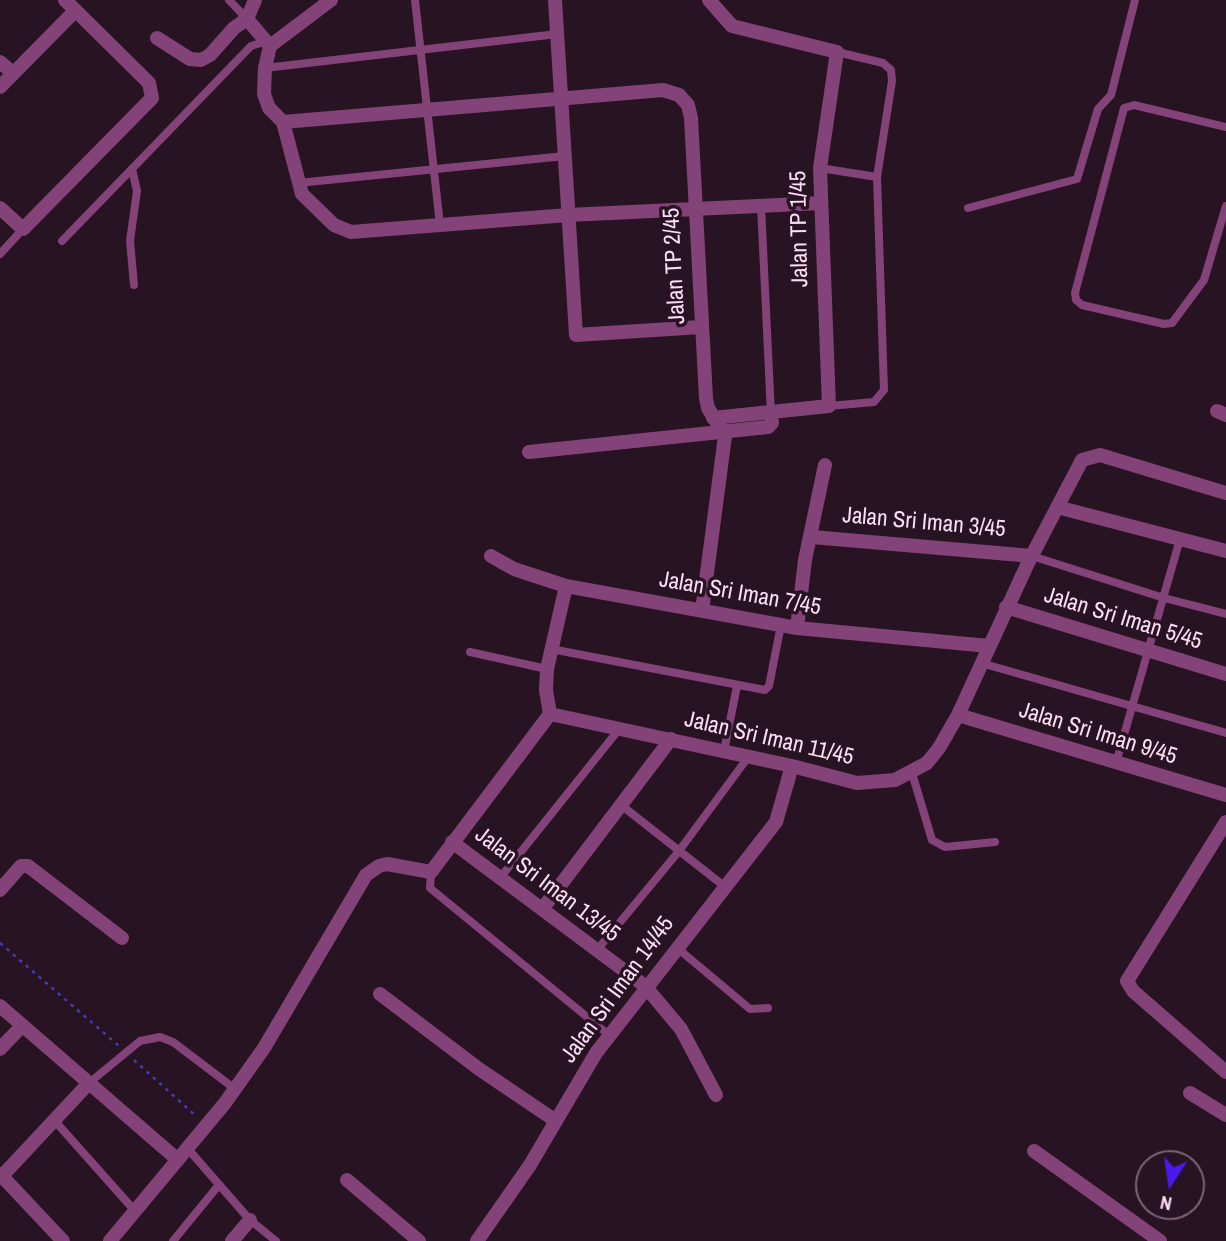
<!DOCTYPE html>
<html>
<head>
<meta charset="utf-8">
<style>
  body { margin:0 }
  #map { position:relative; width:1226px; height:1241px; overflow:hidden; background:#281322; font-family:"Archivo Narrow",sans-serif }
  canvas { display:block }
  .north { position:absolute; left:1135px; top:1150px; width:70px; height:70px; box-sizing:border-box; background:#281322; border:2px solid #7d6476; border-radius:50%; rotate:192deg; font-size:19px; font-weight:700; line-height:28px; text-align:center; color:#fcddf4 }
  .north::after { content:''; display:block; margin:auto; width:24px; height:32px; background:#4a19eb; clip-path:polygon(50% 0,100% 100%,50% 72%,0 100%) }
</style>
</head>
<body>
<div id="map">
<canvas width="1226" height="1241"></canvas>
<div class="north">N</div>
</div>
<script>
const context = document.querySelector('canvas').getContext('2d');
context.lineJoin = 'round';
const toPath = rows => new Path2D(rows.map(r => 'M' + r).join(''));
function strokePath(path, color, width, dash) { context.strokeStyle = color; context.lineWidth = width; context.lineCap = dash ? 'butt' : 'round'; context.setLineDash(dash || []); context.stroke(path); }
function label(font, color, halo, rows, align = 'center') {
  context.font = font + ' "Archivo Narrow",sans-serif'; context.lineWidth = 7; context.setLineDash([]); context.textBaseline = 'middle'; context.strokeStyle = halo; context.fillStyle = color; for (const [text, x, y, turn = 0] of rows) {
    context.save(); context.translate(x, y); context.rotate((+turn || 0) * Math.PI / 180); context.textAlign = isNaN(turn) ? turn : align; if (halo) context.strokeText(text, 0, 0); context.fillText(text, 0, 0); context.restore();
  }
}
strokePath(toPath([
  [0,943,119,1046],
  [134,1060,197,1117]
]), '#443bb1', 2.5, [3.5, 5]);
strokePath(toPath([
  [229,0,247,19],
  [415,0,440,225],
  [265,68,557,34],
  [1226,127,1134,105,1124,108,1075,293,1076,300,1082,305,1164,324,1172,323,1204,280,1226,206],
  [820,168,877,177],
  [132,169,137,191,130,241,134,285],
  [298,183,565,156],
  [761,206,771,414],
  [968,208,1077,179,1098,109,1111,95,1135,0],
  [62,241,251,46,267,41],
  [0,254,23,229],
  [829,406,874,402,884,390,877,177,892,81,891,70,883,63,837,52],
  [1032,556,1164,598,1226,614],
  [551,649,765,690,769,686,781,625],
  [470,652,547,669],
  [981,663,1226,733],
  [724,751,737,686],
  [1116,763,1180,539],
  [912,773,932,840,945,847,995,842],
  [621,805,724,886],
  [431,872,430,888,609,1035],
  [500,878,620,728],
  [676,947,750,1009,768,1008],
  [597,950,679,851,749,756],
  [89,1083,140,1041,160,1037,173,1042,235,1089],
  [54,1120,135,1211],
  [188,1149,250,1220,276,1241],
  [173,1241,218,1186]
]), '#834278', 8);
strokePath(toPath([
  [255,0,247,19,270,46],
  [331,0,270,46,265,68,264,94,269,108,283,122,663,90,679,95,688,105,691,118,706,398,708,408,725,436,702,611],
  [555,0,576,335,701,327],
  [709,0,732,26,837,52,820,168,829,406,713,418],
  [157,38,190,59,201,60,210,55,234,28,247,19],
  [0,62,13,73],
  [0,87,74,12],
  [283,122,302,194,334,225,351,232,568,215,821,203],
  [0,208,23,229,152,98,149,83,65,0],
  [1217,411,1226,415],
  [529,452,768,427,772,423,771,414],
  [1057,507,1226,551],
  [812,537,1032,556],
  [491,556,514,569,566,586,797,628,989,646],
  [1006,607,1226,674],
  [797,628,805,560,825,465],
  [550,714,792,766,857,783,895,780,927,763,939,748,958,715,1028,563,1082,460,1100,455,1226,493],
  [958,715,1226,795],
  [1226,822,1127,981,1133,991,1226,1072],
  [452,842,645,986,681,1029,716,1095],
  [0,890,21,866,28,866,122,938],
  [543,908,671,739],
  [380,994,479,1069,556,1121],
  [0,1006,178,1160],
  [0,1049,22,1026],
  [1190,1093,1226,1115],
  [1034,1151,1160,1241],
  [0,1174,63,1241],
  [2,1176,89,1083],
  [347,1180,419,1241],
  [110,1241,225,1103,264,1048,366,875,379,866,387,864,431,872,550,714,546,690,547,669,566,586],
  [232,1241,250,1220],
  [477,1241,530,1165,596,1053,776,822,792,766]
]), '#834278', 14);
label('23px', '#fcddf4', '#281322', [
  ["Jalan TP 1/45",800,229,-91],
  ["Jalan TP 2/45",675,266,-93],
  ["Jalan Sri Iman 3/45",924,523,5],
  ["Jalan Sri Iman 7/45",740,594,10],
  ["Jalan Sri Iman 5/45",1123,619,17],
  ["Jalan Sri Iman 9/45",1098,734,17],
  ["Jalan Sri Iman 11/45",769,739,13],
  ["Jalan Sri Iman 13/45",547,885,37],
  ["Jalan Sri Iman 14/45",618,990,-54]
]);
</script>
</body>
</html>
